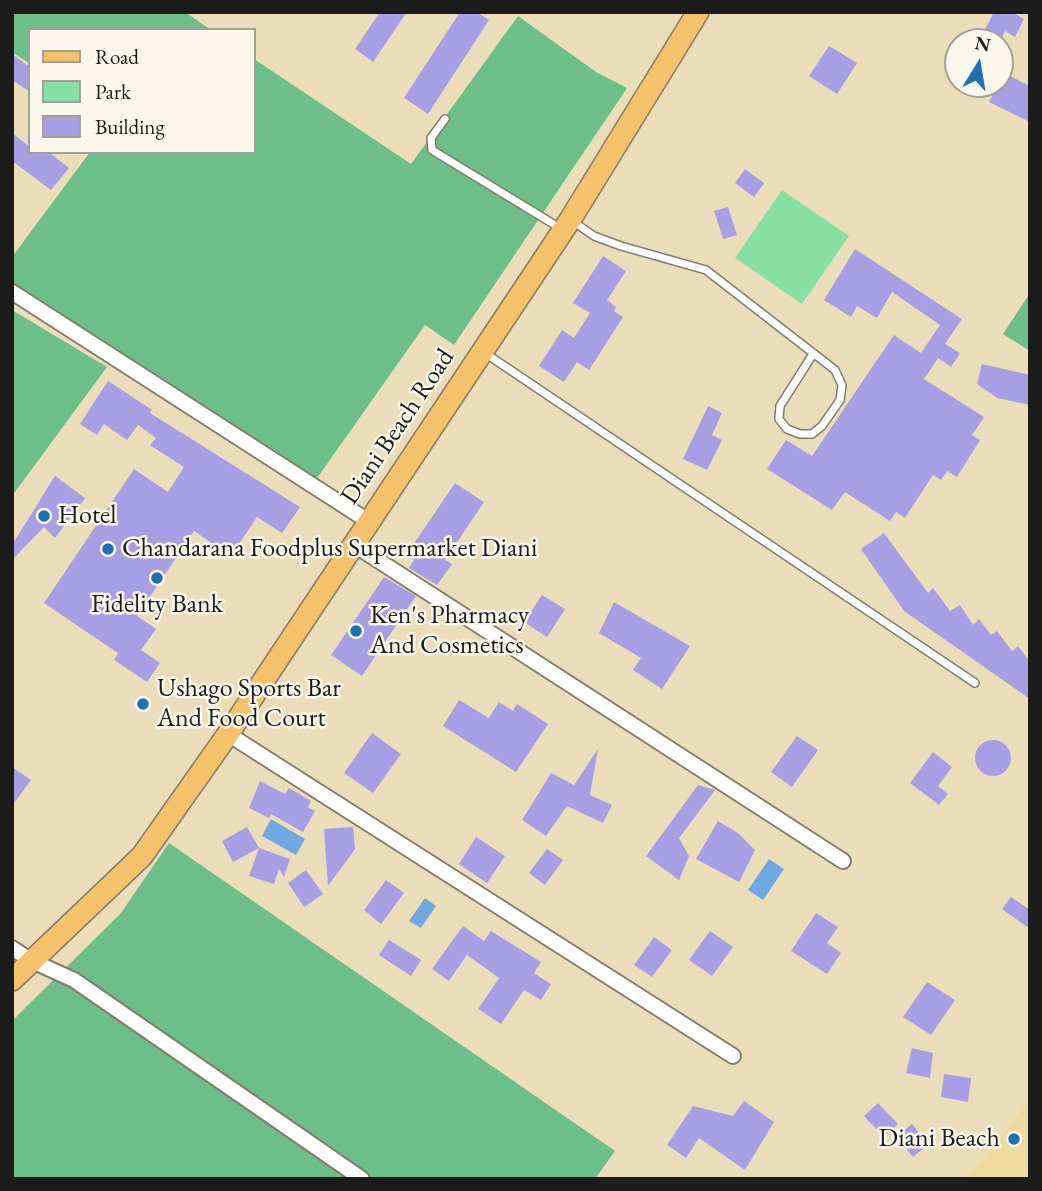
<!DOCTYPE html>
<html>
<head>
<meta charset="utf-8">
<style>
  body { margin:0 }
  #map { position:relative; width:1042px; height:1191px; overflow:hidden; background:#ecddba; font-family:"EB Garamond",serif }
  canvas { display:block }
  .frame { position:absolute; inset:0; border:14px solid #1c1c1c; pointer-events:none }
  .legend { position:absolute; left:28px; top:28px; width:228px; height:126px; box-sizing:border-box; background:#fbf7ec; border:2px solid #a29f99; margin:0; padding:9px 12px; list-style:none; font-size:21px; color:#1c1c1c }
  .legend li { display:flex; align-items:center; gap:14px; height:35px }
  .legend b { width:35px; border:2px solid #a29f99 }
  .north { position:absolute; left:944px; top:28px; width:70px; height:70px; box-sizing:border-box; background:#fbf7ec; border:2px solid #a29f99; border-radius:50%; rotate:11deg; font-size:19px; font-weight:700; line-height:28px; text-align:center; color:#1c1c1c }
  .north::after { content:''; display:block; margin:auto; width:24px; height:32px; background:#1f6fb2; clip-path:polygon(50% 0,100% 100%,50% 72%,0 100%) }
</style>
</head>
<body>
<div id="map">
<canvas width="1042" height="1191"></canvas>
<div class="frame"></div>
<ul class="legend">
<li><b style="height:9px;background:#f5c16b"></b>Road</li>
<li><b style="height:19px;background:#88dfa3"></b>Park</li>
<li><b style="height:19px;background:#a89ee4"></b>Building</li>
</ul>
<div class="north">N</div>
</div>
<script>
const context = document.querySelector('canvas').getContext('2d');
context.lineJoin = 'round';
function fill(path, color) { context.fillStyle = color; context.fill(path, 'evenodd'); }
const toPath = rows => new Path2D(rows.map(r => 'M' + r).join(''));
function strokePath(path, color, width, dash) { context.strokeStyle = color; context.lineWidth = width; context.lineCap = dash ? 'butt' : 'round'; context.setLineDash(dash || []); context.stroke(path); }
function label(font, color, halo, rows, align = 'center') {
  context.font = font + ' "EB Garamond",serif'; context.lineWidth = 5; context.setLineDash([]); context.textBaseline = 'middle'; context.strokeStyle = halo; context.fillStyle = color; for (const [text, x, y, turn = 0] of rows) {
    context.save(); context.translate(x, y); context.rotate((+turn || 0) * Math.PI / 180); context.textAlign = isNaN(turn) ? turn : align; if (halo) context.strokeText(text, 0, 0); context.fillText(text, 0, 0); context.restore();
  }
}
fill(toPath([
  [782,190,849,236,802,304,735,258]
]), '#88dfa3');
fill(toPath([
  [12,12,185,12,211,30,30,30,30,64,12,52],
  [518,16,596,72,627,88,454,345,425,325,315,481,12,285,12,257,90,152,254,152,254,59,411,164],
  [1030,293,1030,351,1003,334],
  [12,310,107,367,12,496],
  [169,843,615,1151,595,1179,12,1179,12,1021,121,913]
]), '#6ebe89');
fill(toPath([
  [1030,1100,1030,1179,966,1179]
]), '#eeda9e');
fill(toPath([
  [271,819,305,839,296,855,262,836],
  [769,859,784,869,763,900,748,890],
  [425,898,436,906,421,928,409,921]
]), '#70a9e0');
fill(toPath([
  [380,12,407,12,373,62,355,49],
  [460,12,477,12,489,20,428,114,404,98],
  [994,12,1012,12,1024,19,1015,37,1005,31,1001,40,984,31],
  [829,46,857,63,837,94,809,76],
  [12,54,30,67,30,92,12,80],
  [1004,73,1030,86,1030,122,989,102],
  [12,133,30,147,30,152,49,152,69,168,51,190,12,161],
  [745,169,764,183,754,197,735,183],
  [728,207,737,235,723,239,714,211],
  [855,249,962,319,945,344,960,353,951,367,938,358,924,379,984,417,972,435,980,440,957,477,947,471,941,480,933,475,905,518,896,512,890,521,845,492,832,510,767,469,786,440,812,456,894,335,921,353,940,325,892,292,877,318,857,306,851,317,824,300],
  [603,256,626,271,607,300,616,307,614,311,623,317,589,370,577,362,564,382,539,366,562,330,574,338,590,313,573,303],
  [982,364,1030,375,1030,405,997,398,977,384],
  [108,381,152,410,150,413,300,507,282,533,257,517,231,556,194,531,137,616,156,629,141,650,160,663,147,682,114,660,118,653,44,603,134,469,168,492,184,467,150,445,156,438,138,425,127,440,104,424,97,435,80,424],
  [708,406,722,413,712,435,722,440,707,470,683,459],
  [55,476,85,498,55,538,44,527,12,560,12,545],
  [455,483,484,502,445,560,452,564,437,585,409,568,414,560,406,555],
  [884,533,928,593,933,588,950,611,960,605,973,625,979,619,991,635,997,631,1012,651,1018,646,1030,662,1030,699,904,611,861,549],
  [384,577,416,596,362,676,331,655],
  [542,595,565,609,547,637,524,622],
  [614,602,690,646,662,689,633,670,641,658,599,633],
  [459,700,489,718,499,702,513,711,517,704,548,724,516,772,443,726],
  [372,733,401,754,373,793,344,773],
  [797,736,818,750,792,787,771,772],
  '975 758a18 18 0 1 1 36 0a18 18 0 1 1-36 0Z',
  [598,749,590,795,612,805,603,823,567,806,546,836,522,820,551,773,574,785],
  [933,752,952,767,938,786,948,794,939,805,910,783],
  [12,767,31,780,12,806],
  [260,781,285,794,289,788,311,801,308,807,315,811,303,832,271,814,269,818,249,808],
  [698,785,715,790,679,838,689,856,679,880,646,856],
  [718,821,738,833,755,850,739,882,696,859],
  [247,827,259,848,233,862,222,841],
  [353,827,355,849,328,886,324,829],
  [476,837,505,856,487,883,459,864],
  [259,848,290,859,284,877,279,869,274,884,249,876],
  [547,849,563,860,545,885,529,873],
  [306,870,323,894,304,907,288,883],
  [386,880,404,893,381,924,364,910],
  [1011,897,1030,910,1030,929,1002,909],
  [816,913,838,927,827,943,841,953,827,974,791,951],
  [463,926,484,941,491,931,541,962,534,973,551,984,541,1000,524,990,501,1024,478,1009,499,978,467,955,449,981,432,969],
  [710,931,733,947,712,976,689,960],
  [654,937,672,950,652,977,634,965],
  [389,940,421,960,411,976,379,955],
  [927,982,955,1000,931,1035,903,1017],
  [912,1048,933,1053,930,1078,906,1073],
  [944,1074,971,1078,968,1102,941,1097],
  [744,1101,774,1122,745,1170,699,1138,686,1158,667,1145,693,1106,733,1116],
  [878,1103,898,1124,884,1137,864,1116],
  [912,1124,929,1144,913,1157,896,1137]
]), '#a89ee4');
const lane = toPath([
  [445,119,431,138,432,150,560,228],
  [571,220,594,236,621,246,706,270,835,370,842,385,840,400,822,426,812,434,800,434,787,429,779,419,780,406,813,354],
  [485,353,975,683]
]);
const street = toPath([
  [12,292,368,521],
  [353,544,843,861],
  [228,734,733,1056],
  [12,948,30,960,74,980,362,1179]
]);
const primary = toPath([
  [12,980,142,856,228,734,570,220,698,12]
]);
strokePath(lane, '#847c6b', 10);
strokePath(street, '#847c6b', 18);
strokePath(primary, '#847c6b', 24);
strokePath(lane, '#fff', 7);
strokePath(street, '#fff', 14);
strokePath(primary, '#f5c16b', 21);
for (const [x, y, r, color] of [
  [44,516,7,"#1f6fb2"],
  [108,549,7,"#1f6fb2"],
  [157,578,7,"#1f6fb2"],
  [356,631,7,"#1f6fb2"],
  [143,704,7,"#1f6fb2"],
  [1014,1139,7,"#1f6fb2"]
]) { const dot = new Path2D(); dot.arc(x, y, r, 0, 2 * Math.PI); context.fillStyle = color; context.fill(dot); strokePath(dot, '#fbf7ec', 2.5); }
label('26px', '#1c1c1c', '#fbf7ec', [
  ["Diani Beach Road",398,427,-56]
]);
label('26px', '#1c1c1c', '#fbf7ec', [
  ["Hotel",58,516],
  ["Chandarana Foodplus Supermarket Diani",122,549],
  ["Fidelity Bank",157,605,"center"],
  ["Ken's Pharmacy",370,616],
  ["And Cosmetics",370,646],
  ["Ushago Sports Bar",157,689],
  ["And Food Court",157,719],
  ["Diani Beach",1000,1139,"right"]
], 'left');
</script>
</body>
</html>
